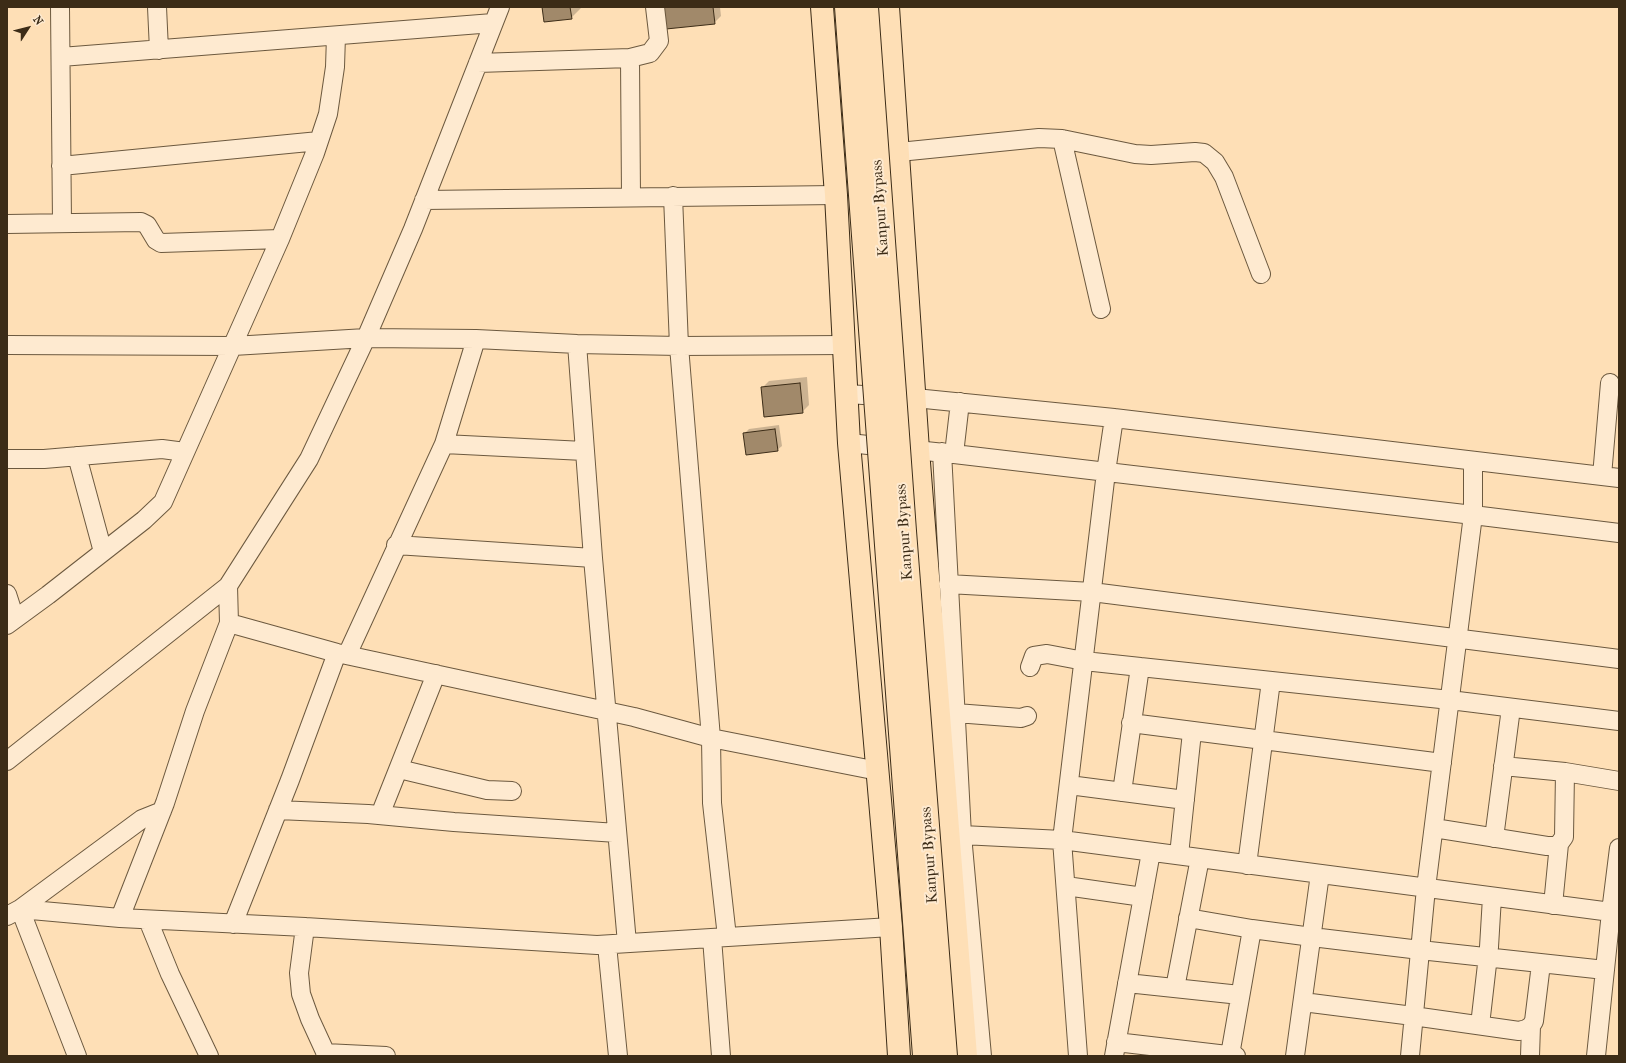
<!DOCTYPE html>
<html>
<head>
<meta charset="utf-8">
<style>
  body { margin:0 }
  #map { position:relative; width:1626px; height:1063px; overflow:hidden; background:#fedfb6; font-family:"IM FELL French Canon",serif }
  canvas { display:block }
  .frame { position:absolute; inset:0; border:8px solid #3c2c17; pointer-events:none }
  .north { position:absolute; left:8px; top:8px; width:40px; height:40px; -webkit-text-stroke:3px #feead0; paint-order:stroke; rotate:54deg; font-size:11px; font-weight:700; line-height:16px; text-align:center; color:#3c2c17 }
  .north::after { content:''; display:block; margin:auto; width:14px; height:18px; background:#3c2c17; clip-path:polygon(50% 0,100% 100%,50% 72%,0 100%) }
</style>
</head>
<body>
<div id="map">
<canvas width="1626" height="1063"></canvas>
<div class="frame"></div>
<div class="north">N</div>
</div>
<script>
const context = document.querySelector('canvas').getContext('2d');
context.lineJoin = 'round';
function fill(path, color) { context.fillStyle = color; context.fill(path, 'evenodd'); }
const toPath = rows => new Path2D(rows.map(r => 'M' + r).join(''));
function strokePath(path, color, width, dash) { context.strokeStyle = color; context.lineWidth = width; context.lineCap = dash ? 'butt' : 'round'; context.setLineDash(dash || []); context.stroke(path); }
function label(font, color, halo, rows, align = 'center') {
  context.font = font + ' "IM FELL French Canon",serif'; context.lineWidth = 4; context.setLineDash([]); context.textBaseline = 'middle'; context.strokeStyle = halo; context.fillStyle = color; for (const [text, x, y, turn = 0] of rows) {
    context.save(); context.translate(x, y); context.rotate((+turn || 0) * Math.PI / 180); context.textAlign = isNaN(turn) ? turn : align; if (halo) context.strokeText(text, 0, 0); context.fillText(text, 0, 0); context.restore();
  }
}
fill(toPath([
  [543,7,581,7,581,8,571,18],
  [665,7,720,7,721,16,714,23],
  [807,377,809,405,802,412,762,388,769,381],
  [779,425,782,446,777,450,745,433,749,429]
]), '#0003');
const building = toPath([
  [542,7,570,7,572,19,544,22,542,7],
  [664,7,713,7,715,24,666,29,664,7],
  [800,383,803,413,764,417,761,387,800,383],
  [775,429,778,451,746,455,743,433,775,429]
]);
fill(building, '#a1896a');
strokePath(building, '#3c2c17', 1);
const minor = toPath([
  [60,7,62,223],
  [157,7,159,50],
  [61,57,493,23],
  [630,58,631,197],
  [478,63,630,58,650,53,659,41,655,7],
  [1062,139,1101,309],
  [899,152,1039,138,1062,139,1135,154,1151,155,1195,152,1204,153,1215,162,1224,177,1261,274],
  [61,166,319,141],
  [673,196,679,346,711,738,712,803,727,937],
  [424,200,836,195],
  [7,224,141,222,147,225,156,240,161,243,280,239],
  [577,344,593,558,627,943],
  [7,345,233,346,366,338,476,339,577,344,679,346,844,345],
  [846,394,915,398,1114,418,1619,478],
  [849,443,954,454,1473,515,1619,533],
  [444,444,584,451],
  [942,452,962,835,982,1056],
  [954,454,960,402],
  [77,456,103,552],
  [7,459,44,459,162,449,185,452],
  [1602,476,1610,383],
  [396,545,593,558],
  [948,584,1092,592,1619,659],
  [7,594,15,619],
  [229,623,337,653,634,717,711,738,878,771],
  [7,625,48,595,144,520,163,502,280,239,315,153,328,114,335,67,336,36],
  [347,655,444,444,476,339],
  [1030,667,1034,656,1047,654,1084,661,1450,700,1619,721],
  [956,713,1021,718,1027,716],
  [1131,723,1442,763],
  [7,761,228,586,309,459,366,338,413,229,500,7],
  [1503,766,1565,772,1619,781],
  [399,769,487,790,512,791],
  [1069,785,1185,800],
  [1122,792,1140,667],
  [278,810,368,814,454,822,617,833],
  [380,815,436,674],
  [1434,828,1547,846,1554,846,1559,844,1564,837,1565,772],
  [962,835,1062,840,1611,912],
  [1494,838,1511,708],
  [1179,855,1192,732],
  [1247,865,1271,681],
  [1066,886,1143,897],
  [1553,905,1559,844],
  [7,916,20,909,142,819,162,811],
  [120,918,165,803,195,711,229,623,228,586],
  [1188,918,1252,929,1312,937,1420,950,1605,970],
  [148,920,170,974,209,1056],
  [233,924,290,780,337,653],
  [305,927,299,973,301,994,310,1019,327,1056],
  [712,938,721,1056],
  [607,945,618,1056],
  [1127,983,1240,995],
  [1175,988,1200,858],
  [1303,1002,1413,1016,1519,1031,1526,1029,1531,1026,1534,1021,1541,964],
  [1480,1025,1489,947,1492,897],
  [1116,1042,1236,1056],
  [325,1053,386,1056],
  [1230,1055,1252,929],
  [77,1056,20,909,120,918,305,927,597,945,891,927],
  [1078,1056,1062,840,1106,472,1114,418],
  [1114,1056,1151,852],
  [1295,1056,1320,874],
  [1410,1056,1426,888,1473,515,1473,461],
  [1530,1056,1531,1026],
  [1596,1056,1611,912,1619,848]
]);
const major = toPath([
  [822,7,836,195,849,443,891,927,899,1056],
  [888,7,918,450,966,1056]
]);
strokePath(minor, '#6c593f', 20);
strokePath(major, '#3c2c17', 24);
strokePath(minor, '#feead0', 18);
strokePath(major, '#fedfb6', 22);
const highwayBridge = toPath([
  [846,7,924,1056],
  [867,7,905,531,946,1056]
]);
strokePath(highwayBridge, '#3c2c17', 24, []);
strokePath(highwayBridge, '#fedfb6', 22);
label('15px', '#3c2c17', '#feead0', [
  ["Kanpur Bypass",881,208,-94],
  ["Kanpur Bypass",905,532,-94],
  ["Kanpur Bypass",930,855,-94]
]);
</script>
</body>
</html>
